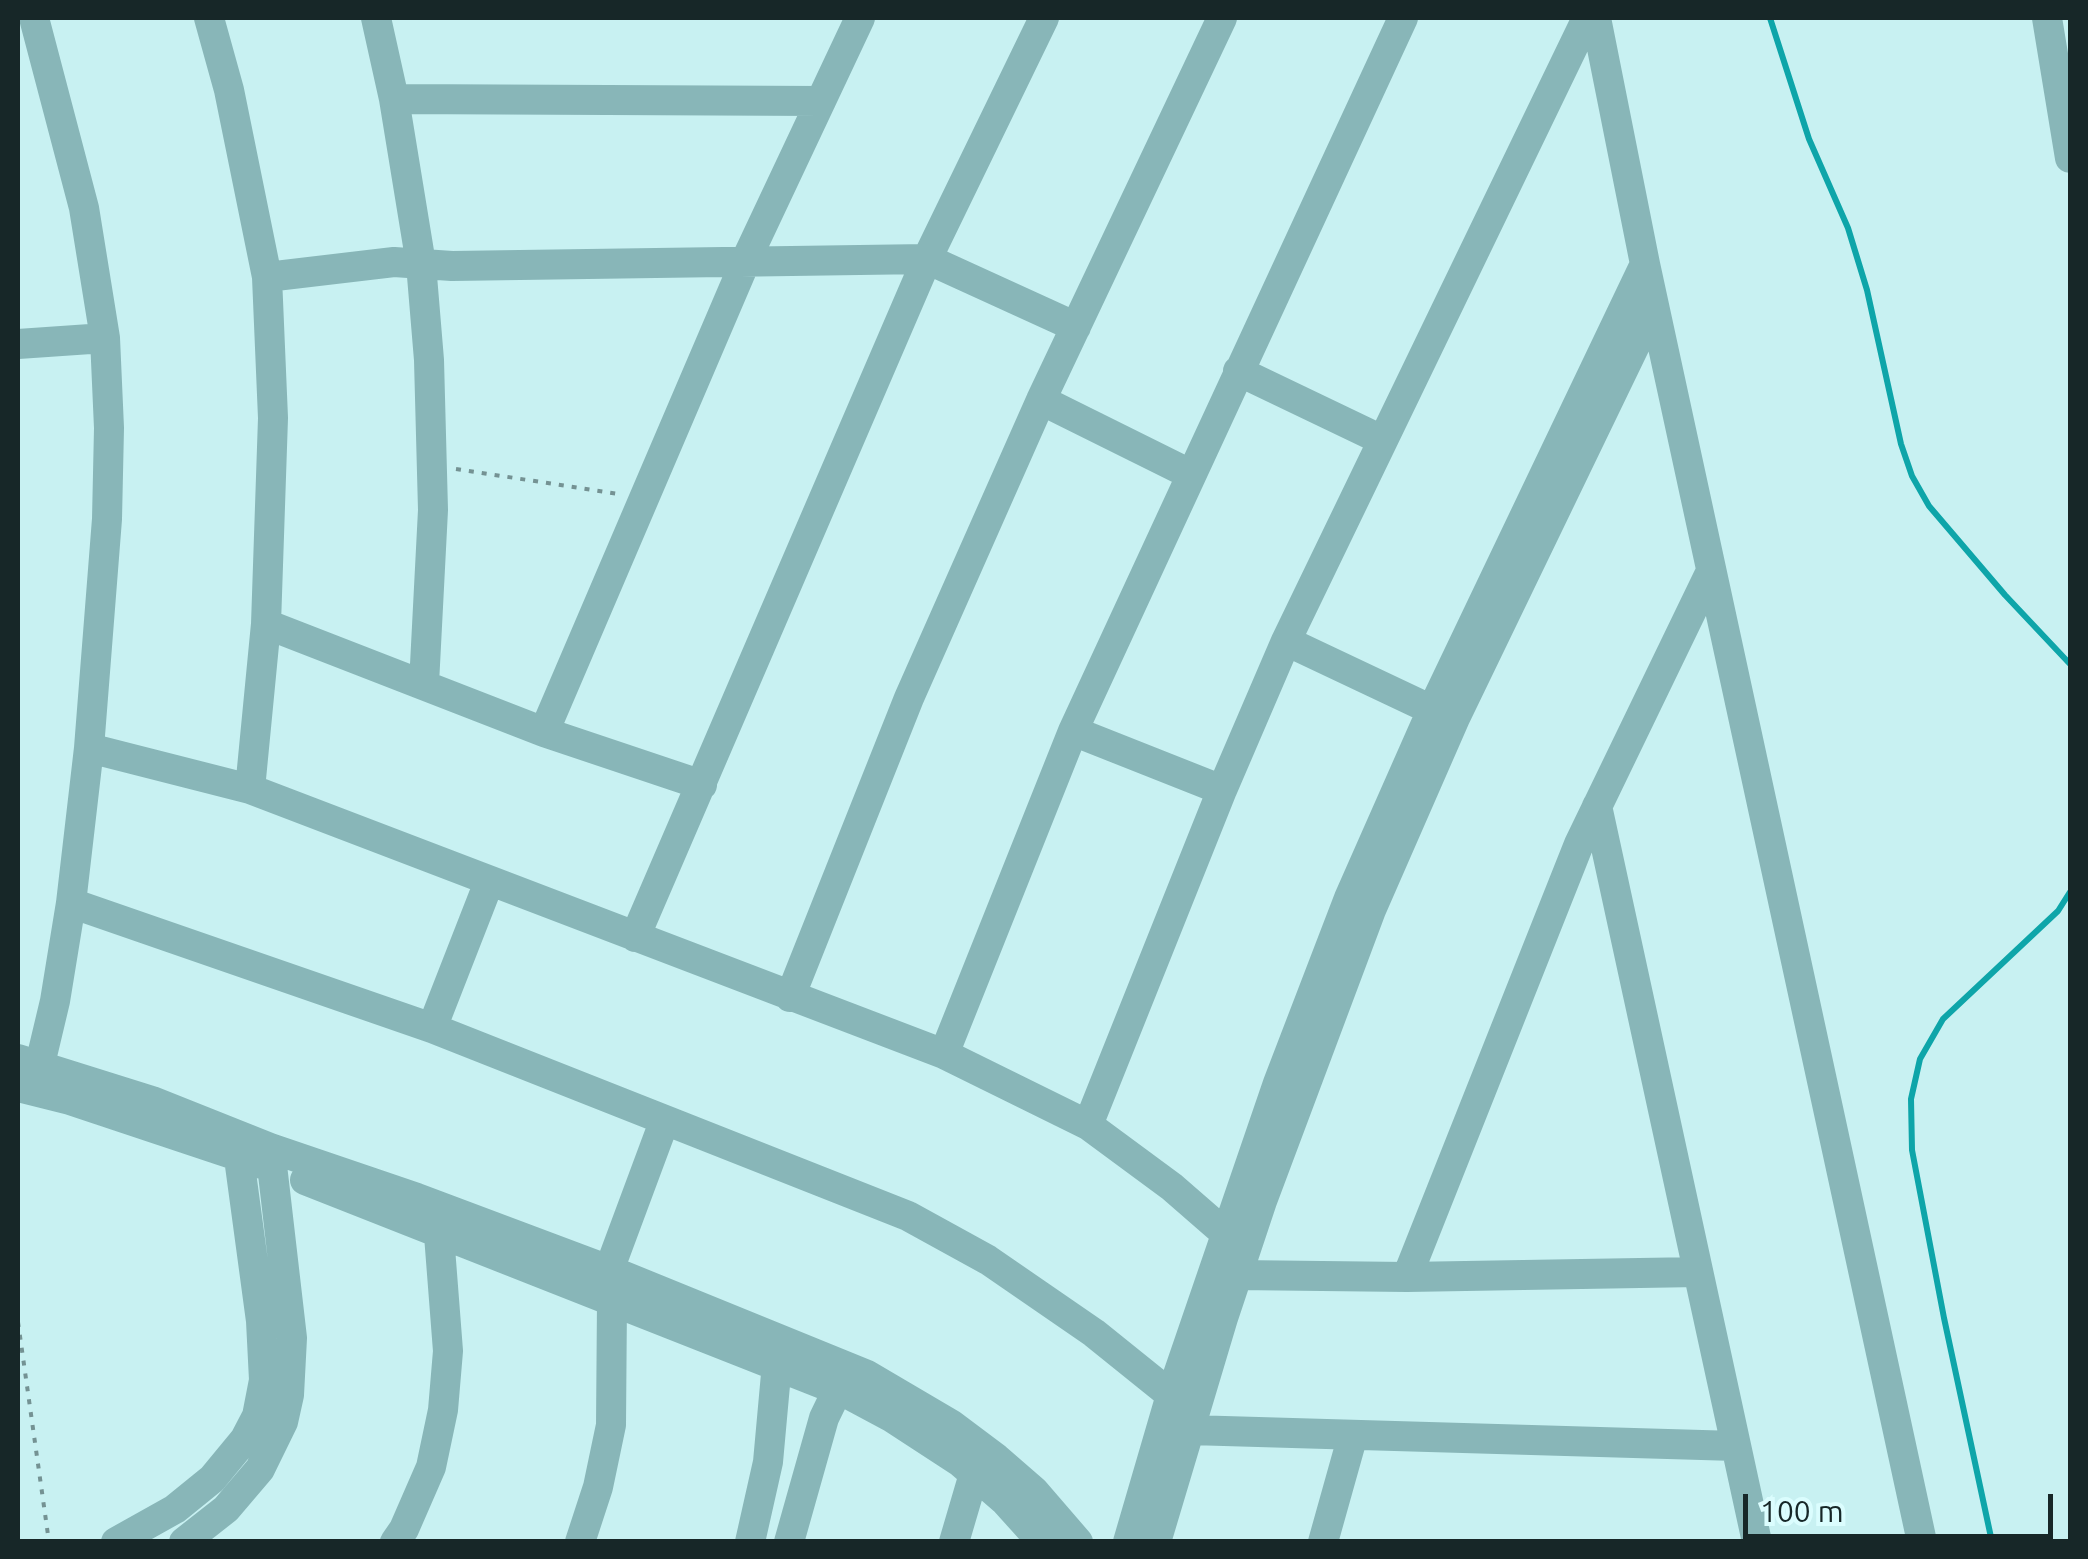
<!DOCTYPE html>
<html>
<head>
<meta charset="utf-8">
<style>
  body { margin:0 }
  #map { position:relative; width:2088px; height:1559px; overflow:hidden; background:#c8f1f2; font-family:Ubuntu,sans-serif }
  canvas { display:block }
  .frame { position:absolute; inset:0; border:20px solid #172728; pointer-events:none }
  .scale { position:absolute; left:1743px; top:1494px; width:310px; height:45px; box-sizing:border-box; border:5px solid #172728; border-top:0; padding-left:12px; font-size:30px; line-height:35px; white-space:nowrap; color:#172728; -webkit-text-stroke:8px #dbfdfe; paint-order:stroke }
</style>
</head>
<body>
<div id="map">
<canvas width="2088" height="1559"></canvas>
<div class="frame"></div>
<div class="scale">100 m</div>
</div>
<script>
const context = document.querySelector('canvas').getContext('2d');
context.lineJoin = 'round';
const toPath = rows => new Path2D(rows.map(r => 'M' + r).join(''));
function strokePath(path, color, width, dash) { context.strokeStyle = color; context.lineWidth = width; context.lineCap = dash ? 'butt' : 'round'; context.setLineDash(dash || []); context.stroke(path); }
strokePath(toPath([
  [1770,18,1809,139,1848,228,1867,290,1901,444,1912,476,1929,506,2005,595,2070,664],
  [1992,1542,1944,1318,1912,1150,1911,1099,1920,1059,1943,1019,2058,911,2070,892]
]), '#0ea5a9', 6);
strokePath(toPath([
  [456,469,619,494],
  [18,1322,49,1542]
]), '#749293', 4, [5, 8]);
strokePath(toPath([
  [34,18,84,208,105,338,109,428,107,519,89,748,71,903,55,1001,40,1064],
  [209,18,229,90,267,277,273,418,266,624,250,789],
  [376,18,394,99,421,264,429,360,433,510,424,684],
  [1596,18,1645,264,1922,1542],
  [2047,18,2070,158],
  [394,99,821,101],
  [267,277,394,262,452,266,927,259,1076,327],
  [18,344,105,338],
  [1238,371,1382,440],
  [1041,400,1190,474],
  [266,624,544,732,702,785],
  [1286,641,1432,710],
  [1073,731,1222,790],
  [544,732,746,260,860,18],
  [89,748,250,789,944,1054,1088,1125,1172,1187,1226,1234],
  [1597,806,1757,1542],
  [71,903,432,1028,908,1216,988,1260,1094,1333,1171,1395],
  [635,937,927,259,1044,18],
  [790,997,909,698,1041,400,1222,18],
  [432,1028,489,882],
  [944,1054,1073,731,1403,18],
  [18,1059,152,1101,270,1148,417,1198,609,1270,867,1375,952,1425,996,1458,1034,1491,1078,1542],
  [18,1087,70,1100,262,1164],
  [1088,1125,1222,790,1286,641,1587,18],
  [305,1180,848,1394,891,1417,960,1462,1005,1501,1042,1542],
  [609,1270,664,1122],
  [1237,1275,1407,1277,1698,1272],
  [1407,1277,1579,844,1711,571],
  [1190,1430,1736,1446],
  [116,1542,175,1509,212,1479,245,1439,257,1416,264,1380,261,1321,239,1158,240,1139],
  [184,1542,226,1509,260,1469,283,1422,289,1395,292,1338,270,1148],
  [395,1542,404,1529,431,1467,443,1410,448,1351,439,1235],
  [580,1542,598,1487,611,1425,612,1301],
  [750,1542,768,1462,777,1363],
  [789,1542,824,1418,838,1389],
  [954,1542,974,1474],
  [1128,1542,1171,1395,1278,1083,1349,898,1432,710,1645,264],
  [1156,1542,1223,1318,1262,1201,1371,910,1455,718,1654,306],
  [1323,1542,1353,1435]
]), '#88b6b8', 30);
</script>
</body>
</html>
